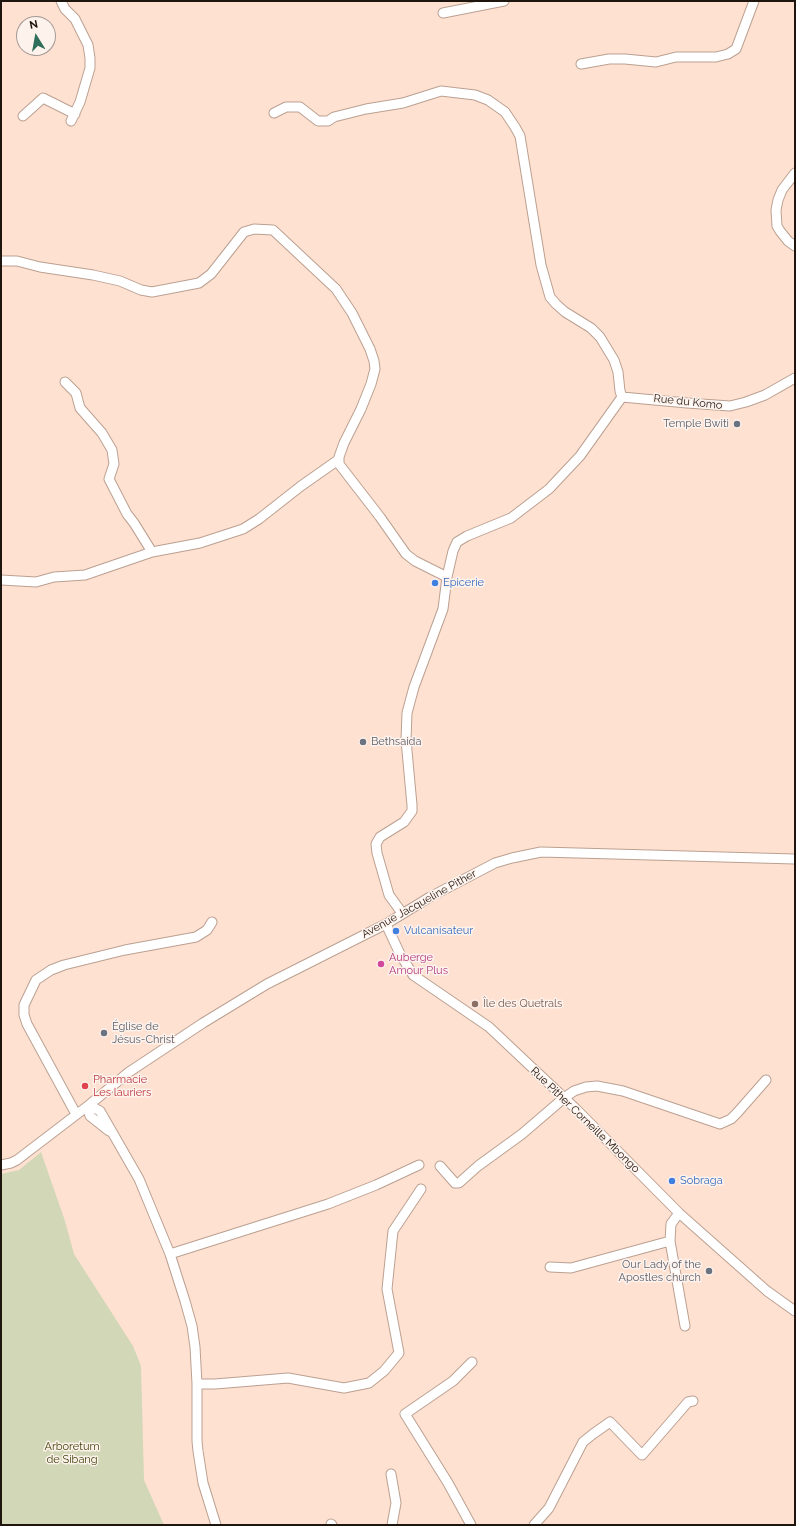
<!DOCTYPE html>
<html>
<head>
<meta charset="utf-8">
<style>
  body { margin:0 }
  #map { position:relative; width:796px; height:1526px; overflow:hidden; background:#fee1d1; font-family:Raleway,sans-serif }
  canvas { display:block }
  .frame { position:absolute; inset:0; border:2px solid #1f150f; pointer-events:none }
  .north { position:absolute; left:16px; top:16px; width:40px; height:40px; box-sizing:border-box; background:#fef2ec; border:1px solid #a59a94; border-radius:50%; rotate:349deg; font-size:11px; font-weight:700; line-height:16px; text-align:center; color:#1f150f }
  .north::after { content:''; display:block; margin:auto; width:14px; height:18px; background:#2f6e5b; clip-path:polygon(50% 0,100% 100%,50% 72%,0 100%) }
</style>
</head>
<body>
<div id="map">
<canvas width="796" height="1526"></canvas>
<div class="frame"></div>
<div class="north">N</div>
</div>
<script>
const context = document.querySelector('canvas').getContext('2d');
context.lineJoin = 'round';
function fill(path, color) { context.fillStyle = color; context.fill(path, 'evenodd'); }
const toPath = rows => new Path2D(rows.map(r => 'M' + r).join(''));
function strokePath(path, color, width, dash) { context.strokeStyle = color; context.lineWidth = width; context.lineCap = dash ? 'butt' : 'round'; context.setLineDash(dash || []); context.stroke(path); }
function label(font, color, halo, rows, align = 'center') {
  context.font = font + ' Raleway,sans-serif'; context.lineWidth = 3; context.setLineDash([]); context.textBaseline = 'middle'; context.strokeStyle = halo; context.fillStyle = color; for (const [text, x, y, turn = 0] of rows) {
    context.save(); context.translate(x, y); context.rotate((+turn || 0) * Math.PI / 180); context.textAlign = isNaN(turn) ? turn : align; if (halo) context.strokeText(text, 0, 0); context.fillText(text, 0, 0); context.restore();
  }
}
fill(toPath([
  [41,1152,65,1221,74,1254,133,1346,141,1366,144,1480,164,1525,1,1525,1,1174,19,1170]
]), '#d2d7b8');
const minor = toPath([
  [61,1,65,9,75,19,88,45,90,58,90,68,80,102,71,121],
  [443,13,504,1],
  [581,64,609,59,625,59,656,62,676,57,716,57,728,54,736,49,754,1],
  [274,113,286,107,300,107,318,121,328,121,334,117,366,109,403,103,441,91,475,95,488,100,505,112,515,127,520,136,541,265,550,297,556,304,565,312,591,328,600,337,614,360,618,372,620,391,622,397],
  [23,116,43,98,75,114],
  [795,173,782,190,778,200,776,210,777,226,780,231,788,241,795,246],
  [1,261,17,261,40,267,93,275,120,281,141,290,152,292,199,283,211,274,244,232,254,229,273,230,336,289,352,313,370,349,374,361,375,369,371,384,361,409,344,443,339,457,339,464,380,517,406,554,415,561,447,577],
  [65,382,76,393,80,408,102,433,112,450,114,464,109,479,127,514,134,523,152,552],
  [622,397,687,403,730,406,746,402,765,395,795,378],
  [1,580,36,582,54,577,85,575,152,552,200,543,243,529,259,519,301,486,338,460],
  [402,913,389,895,377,853,376,844,380,837,404,822,412,811,412,805,406,740,407,713,414,687,443,609,447,577,453,551,457,542,467,536,511,518,549,489,580,456,622,397],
  [386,924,400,954,413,975,489,1027,576,1109,679,1213,767,1291,795,1311],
  [89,1105,100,1111,139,1179,170,1254,185,1301,192,1326,195,1347,197,1384,197,1441,198,1451,203,1483,216,1525],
  [89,1105,88,1109,90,1116,109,1131],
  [76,1114,27,1024,24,1015,24,1005,36,980,51,970,64,965,125,950,196,937,207,930,212,922],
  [1,1165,11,1163,17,1160,89,1105,129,1072,203,1023,267,984,386,924,430,897,495,863,512,858,541,852,795,859],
  [440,1166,455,1183,459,1183,478,1166,522,1134,564,1098,574,1091,586,1087,597,1086,623,1091,720,1124,731,1119,737,1113,766,1080],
  [679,1213,671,1224,670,1241,685,1326],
  [170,1254,328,1204,376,1185,419,1165],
  [550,1267,571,1268,670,1241],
  [197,1384,215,1384,288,1378,344,1388,369,1383,384,1371,399,1353,387,1289,393,1231,421,1189],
  [391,1474,396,1503,392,1525],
  [331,1524,332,1525],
  [471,1525,448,1483,405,1414,453,1381,472,1362],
  [534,1525,549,1508,583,1442,593,1434,610,1422,642,1455,688,1402,693,1401]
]);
strokePath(minor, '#bba091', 11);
strokePath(minor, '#fff', 9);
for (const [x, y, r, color] of [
  [737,424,4,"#6b7280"],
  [435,583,4,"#3f7fe0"],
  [363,742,4,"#6b7280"],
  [396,931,4,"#3f7fe0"],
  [381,964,4,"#d1479c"],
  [475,1004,4,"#8d6e63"],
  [104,1033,4,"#6b7280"],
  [85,1086,4,"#e0444e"],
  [672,1181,4,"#3f7fe0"],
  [709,1271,4,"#6b7280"]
]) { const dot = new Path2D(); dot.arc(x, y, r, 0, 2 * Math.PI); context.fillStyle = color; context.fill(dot); strokePath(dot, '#fef2ec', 1.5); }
label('11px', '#1f150f', '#fef2ec', [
  ["Rue du Komo",688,402,6],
  ["Avenue Jacqueline Pither",419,904,-29],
  ["Rue Pither Corneille Mbongo",585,1120,44]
]);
label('11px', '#5b616d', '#fef2ec', [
  ["Temple Bwiti",729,424],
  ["Bethsaida",371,742,"left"],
  ["Église de",112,1027,"left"],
  ["Jésus-Christ",112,1040,"left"],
  ["Our Lady of the",701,1265],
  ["Apostles church",701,1278]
], 'right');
label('11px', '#366cbe', '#fef2ec', [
  ["Epicerie",443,583],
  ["Vulcanisateur",404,931],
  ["Sobraga",680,1181]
], 'left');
label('11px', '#b23c85', '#fef2ec', [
  ["Auberge",389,958],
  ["Amour Plus",389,971]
], 'left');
label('11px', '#785e54', '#fef2ec', [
  ["Île des Quetrals",483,1004]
], 'left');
label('11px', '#be3a42', '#fef2ec', [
  ["Pharmacie",93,1080],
  ["Les lauriers",93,1093]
], 'left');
label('11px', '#40440b', '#fef2ec', [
  ["Arboretum",72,1447],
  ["de Sibang",72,1460]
]);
</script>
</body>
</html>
